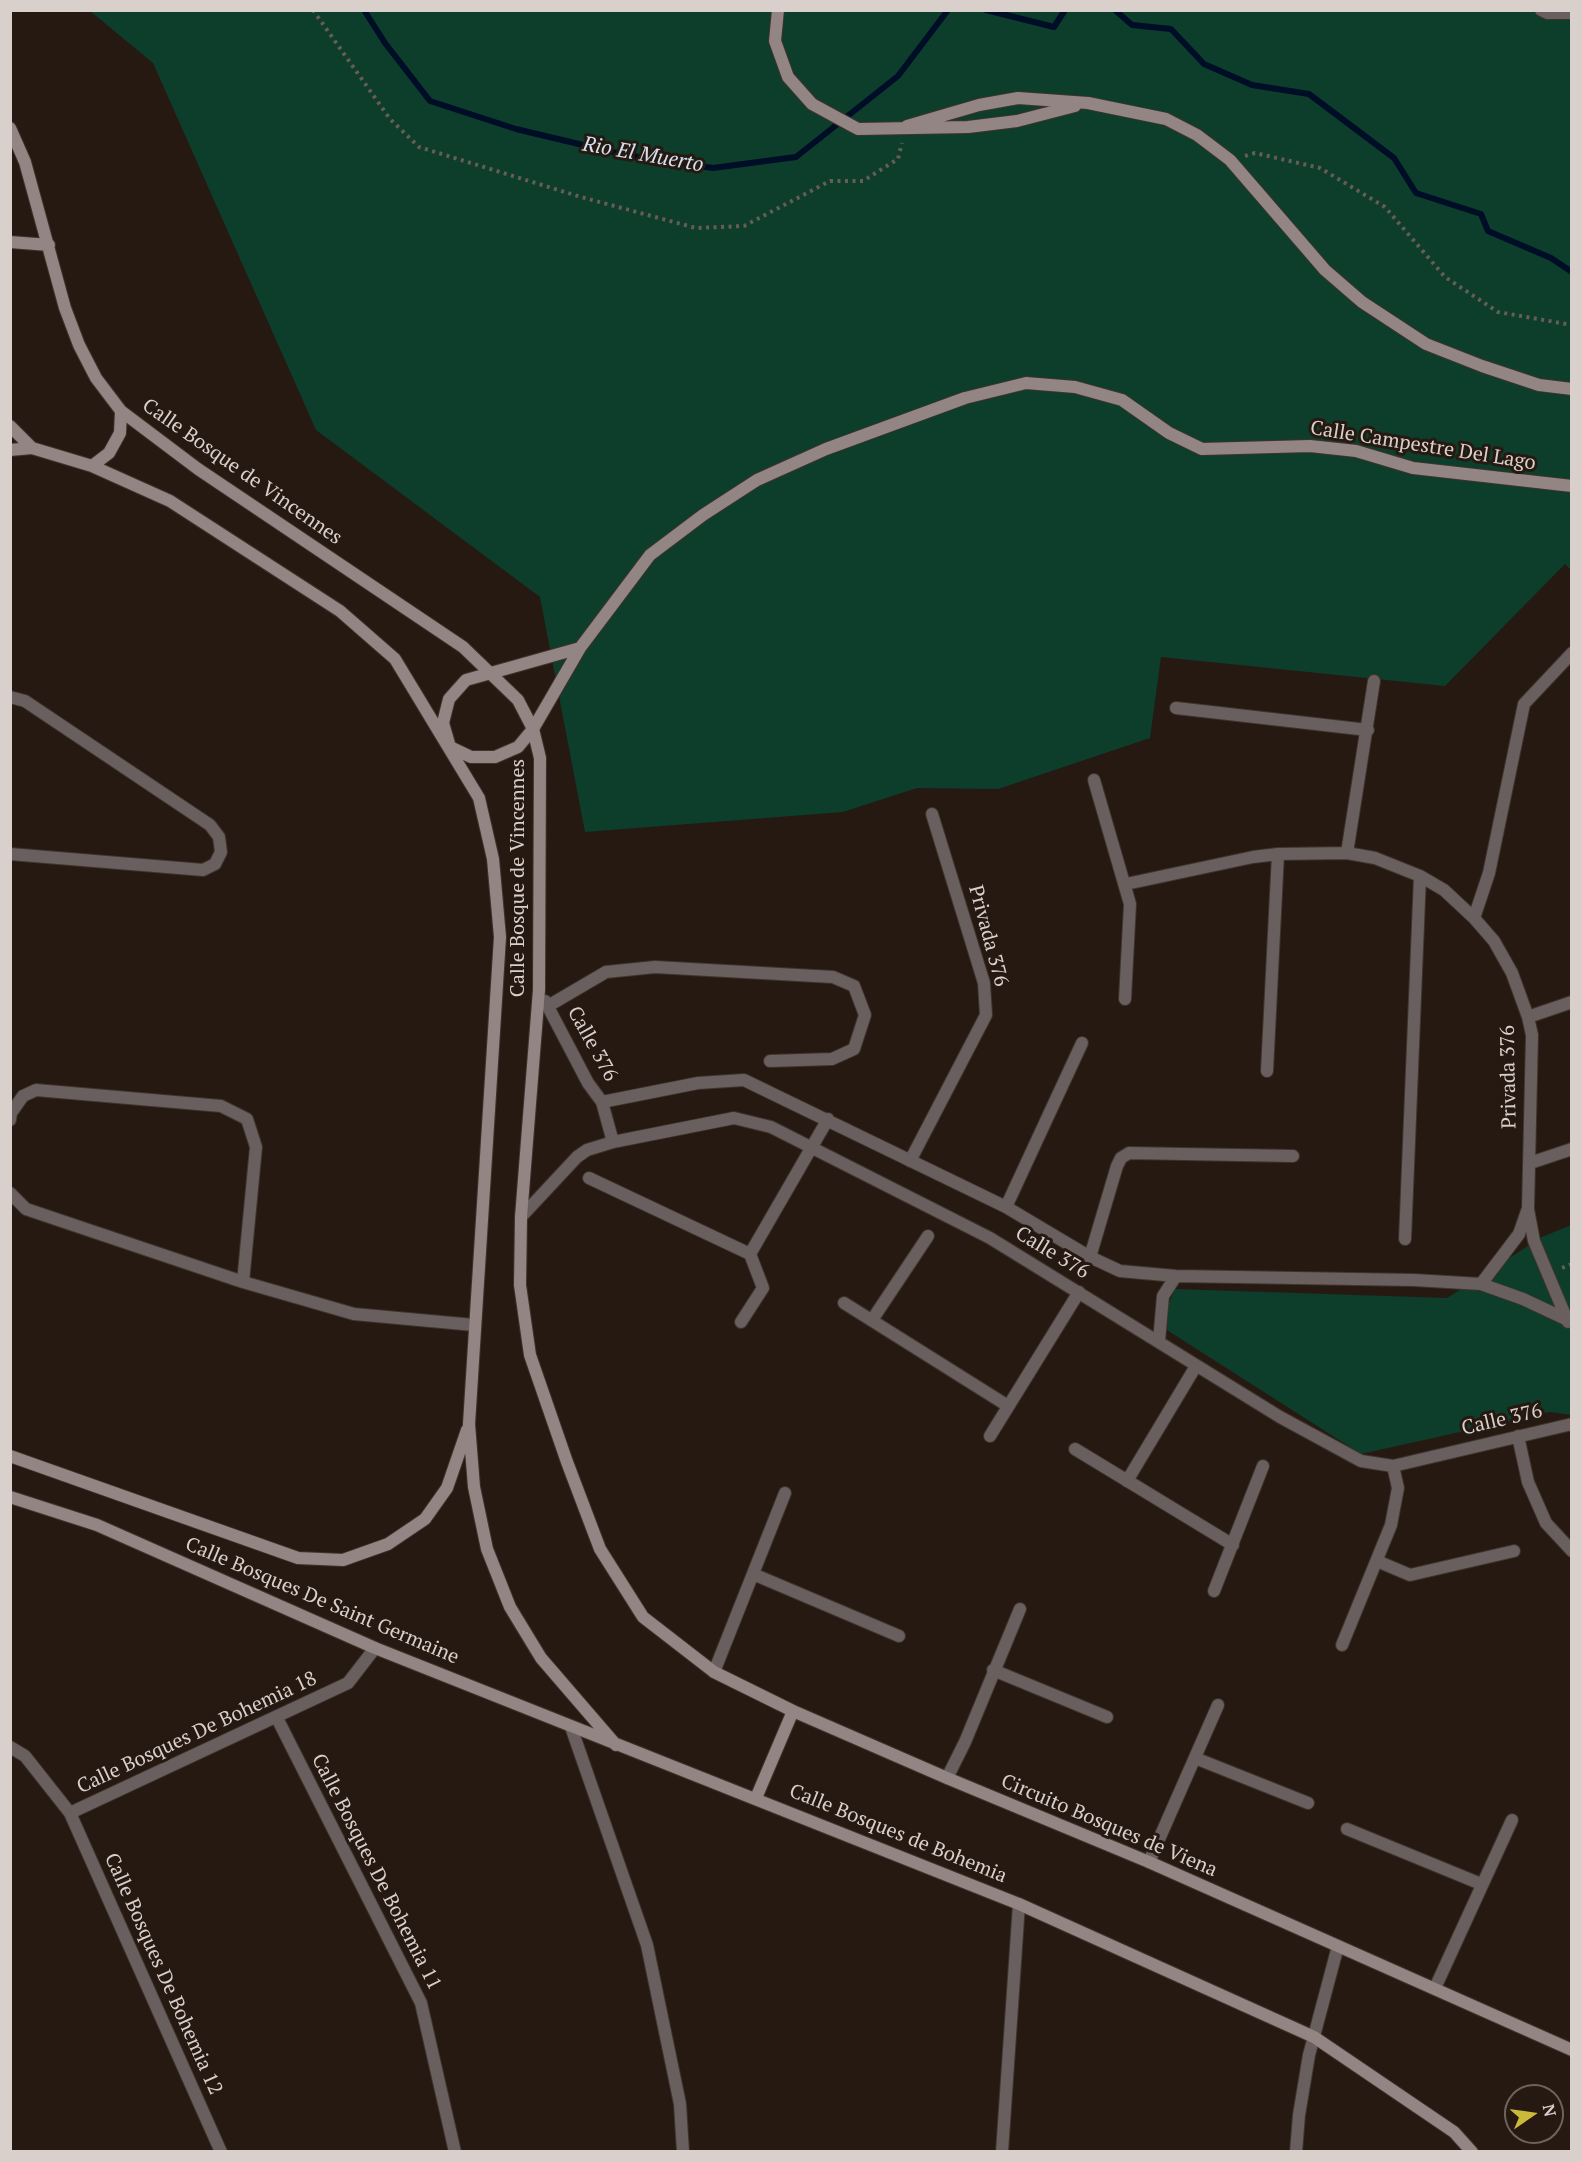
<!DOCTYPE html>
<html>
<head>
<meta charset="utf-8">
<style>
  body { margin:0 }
  #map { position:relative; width:1582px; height:2162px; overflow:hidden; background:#261912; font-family:"PT Serif",serif }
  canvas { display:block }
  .frame { position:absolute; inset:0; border:12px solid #d9d0cb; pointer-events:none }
  .north { position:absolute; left:1504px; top:2084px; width:60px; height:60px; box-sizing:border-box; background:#261912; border:2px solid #6e625c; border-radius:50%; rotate:77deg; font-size:16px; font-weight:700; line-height:24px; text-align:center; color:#d9d0cb }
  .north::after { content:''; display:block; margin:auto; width:21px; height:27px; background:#cbba39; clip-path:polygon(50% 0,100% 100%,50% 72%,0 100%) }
</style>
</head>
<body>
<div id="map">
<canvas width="1582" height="2162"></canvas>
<div class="frame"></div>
<div class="north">N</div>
</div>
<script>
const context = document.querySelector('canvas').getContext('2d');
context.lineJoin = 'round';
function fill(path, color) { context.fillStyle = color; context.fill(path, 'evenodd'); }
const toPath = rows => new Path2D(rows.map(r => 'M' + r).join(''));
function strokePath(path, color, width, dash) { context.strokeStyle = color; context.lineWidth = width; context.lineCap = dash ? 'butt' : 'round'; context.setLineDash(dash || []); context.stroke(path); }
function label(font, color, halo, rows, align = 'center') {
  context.font = font + ' "PT Serif",serif'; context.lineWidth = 6; context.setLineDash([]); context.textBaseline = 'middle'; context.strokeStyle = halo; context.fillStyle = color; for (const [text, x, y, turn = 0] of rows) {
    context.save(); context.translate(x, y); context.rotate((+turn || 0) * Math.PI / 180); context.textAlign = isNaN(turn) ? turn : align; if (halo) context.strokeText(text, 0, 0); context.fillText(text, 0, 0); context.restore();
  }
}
fill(toPath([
  [90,11,1571,11,1571,570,1565,564,1445,686,1161,657,1150,738,998,789,917,788,843,812,585,832,540,597,316,430,153,63],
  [1571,1225,1571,1415,1550,1412,1361,1454,1159,1325,1175,1289,1447,1298,1542,1237]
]), '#0d3d2b');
strokePath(toPath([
  [364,10,385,43,430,101,516,129,625,155,713,168,796,157,898,76,948,10],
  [986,10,1054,27,1065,10],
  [1115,10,1132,25,1171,29,1204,64,1252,85,1309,94,1394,158,1416,193,1481,214,1488,231,1551,258,1572,272]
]), '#000d27', 6);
const street = toPath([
  [1541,10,1547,13,1572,13],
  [10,697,25,701,210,825,219,837,221,852,215,864,203,870,10,854],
  [1176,708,1368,730],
  [1094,780,1130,904,1125,999],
  [1347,853,1374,681],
  [1126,884,1253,857,1278,854,1347,853,1375,858,1420,876,1444,890,1474,918,1494,941,1512,973,1528,1017,1532,1035,1528,1209,1534,1241,1568,1322],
  [1474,918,1489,873,1524,704,1572,653],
  [545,1001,588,1083,602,1102,613,1142],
  [548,1006,606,972,655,967,833,977,854,986,865,1015,854,1049,832,1059,770,1061],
  [1528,1017,1572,1002],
  [1267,1071,1278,854],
  [602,1102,698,1083,744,1080,1006,1207,1090,1257,1120,1271,1176,1276,1414,1280,1481,1284,1523,1299,1572,1322],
  [10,1120,11,1113,23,1096,36,1090,221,1106,247,1119,256,1147,243,1282],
  [910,1161,986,1015,984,983,932,814],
  [1530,1163,1572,1149],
  [589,1178,750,1254,763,1288,741,1322],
  [10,1193,26,1209,243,1282,354,1314,474,1325],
  [1006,1207,1082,1043],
  [521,1217,577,1157,587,1150,613,1142,734,1118,771,1127,990,1238,1280,1417,1361,1461,1393,1466,1572,1424],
  [1405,1239,1420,876],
  [750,1254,828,1119],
  [1090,1257,1117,1166,1121,1158,1129,1153,1293,1156],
  [1481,1284,1519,1234,1527,1211],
  [844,1303,1008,1406],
  [872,1320,928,1236],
  [1159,1341,1163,1296,1176,1276],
  [990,1436,1079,1292],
  [1518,1436,1528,1482,1546,1523,1572,1551],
  [1075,1449,1233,1545],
  [1127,1481,1196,1366],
  [1377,1561,1410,1575,1514,1551],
  [753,1574,899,1636],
  [1214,1591,1263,1466],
  [1342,1645,1391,1525,1398,1488,1393,1466],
  [993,1670,1107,1717],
  [714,1672,785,1493],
  [277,1718,421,2003,455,2152],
  [571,1727,647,1945,680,2104,683,2152],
  [10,1747,25,1756,70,1813,221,2152],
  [1195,1758,1308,1803],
  [947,1778,965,1742,1020,1609],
  [70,1813,348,1683,375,1648],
  [1347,1829,1481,1884],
  [1149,1862,1218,1705],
  [1435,1988,1512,1820],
  [1002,2152,1019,1904],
  [1296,2152,1299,2115,1309,2055,1338,1946]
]);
const secondary = toPath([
  [778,10,775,41,788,77,812,104,858,129,968,127,1017,121,1075,106],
  [907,126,979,105,1018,98,1088,103,1166,119,1197,135,1230,160,1325,270,1362,302,1426,344,1482,366,1539,385,1572,389],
  [10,128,25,162,65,308,79,345,96,378,121,411,198,469,463,647,518,700,533,729,540,758,539,990,521,1217,520,1285,530,1355,567,1462,600,1549,643,1617,714,1672,793,1711,947,1778,1149,1862,1572,2050],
  [10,242,49,245],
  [10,426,32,448,92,466,170,501,340,611,395,659,479,798,493,859,500,937,469,1424,474,1487,487,1549,510,1607,541,1658,616,1745],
  [10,450,32,448],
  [92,466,109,453,120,433,121,411],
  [580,648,466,680,449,699,443,723,450,747,471,757,495,757,518,747,533,729,580,648,650,555,703,515,757,480,826,449,965,398,1026,383,1075,387,1122,400,1169,433,1202,449,1310,446,1356,451,1413,468,1572,486],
  [10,1456,298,1558,343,1560,388,1544,425,1519,447,1488,467,1430],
  [10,1497,97,1525,375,1648,1019,1904,1314,2037,1454,2132,1472,2152],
  [756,1798,793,1711]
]);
strokePath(street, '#3f332c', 14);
strokePath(secondary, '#3f332c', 14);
strokePath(toPath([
  [313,10,390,119,419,147,581,197,696,228,744,226,830,181,863,181,898,159,902,143],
  [1245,156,1255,153,1320,168,1385,207,1445,277,1498,312,1572,325],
  [1562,1268,1572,1264]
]), '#685c56', 4, [3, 4.5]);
strokePath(street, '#685f5e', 12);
strokePath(secondary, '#938583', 12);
label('20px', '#d9d0cb', '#261912', [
  ["Calle Campestre Del Lago",1423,446,9],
  ["Calle Bosque de Vincennes",242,472,35],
  ["Calle Bosque de Vincennes",518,878,-90],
  ["Privada 376",988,936,75],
  ["Calle 376",592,1044,61],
  ["Privada 376",1509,1077,-91],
  ["Calle 376",1052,1253,31],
  ["Calle 376",1502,1420,-13],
  ["Calle Bosques De Saint Germaine",322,1601,23],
  ["Calle Bosques De Bohemia 18",197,1733,-25],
  ["Circuito Bosques de Viena",1109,1826,23],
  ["Calle Bosques de Bohemia",898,1834,22],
  ["Calle Bosques De Bohemia 11",376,1872,63],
  ["Calle Bosques De Bohemia 12",163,1974,66]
]);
label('italic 21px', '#d2e0f0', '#261912', [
  ["Rio El Muerto",643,155,10]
]);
</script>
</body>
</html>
